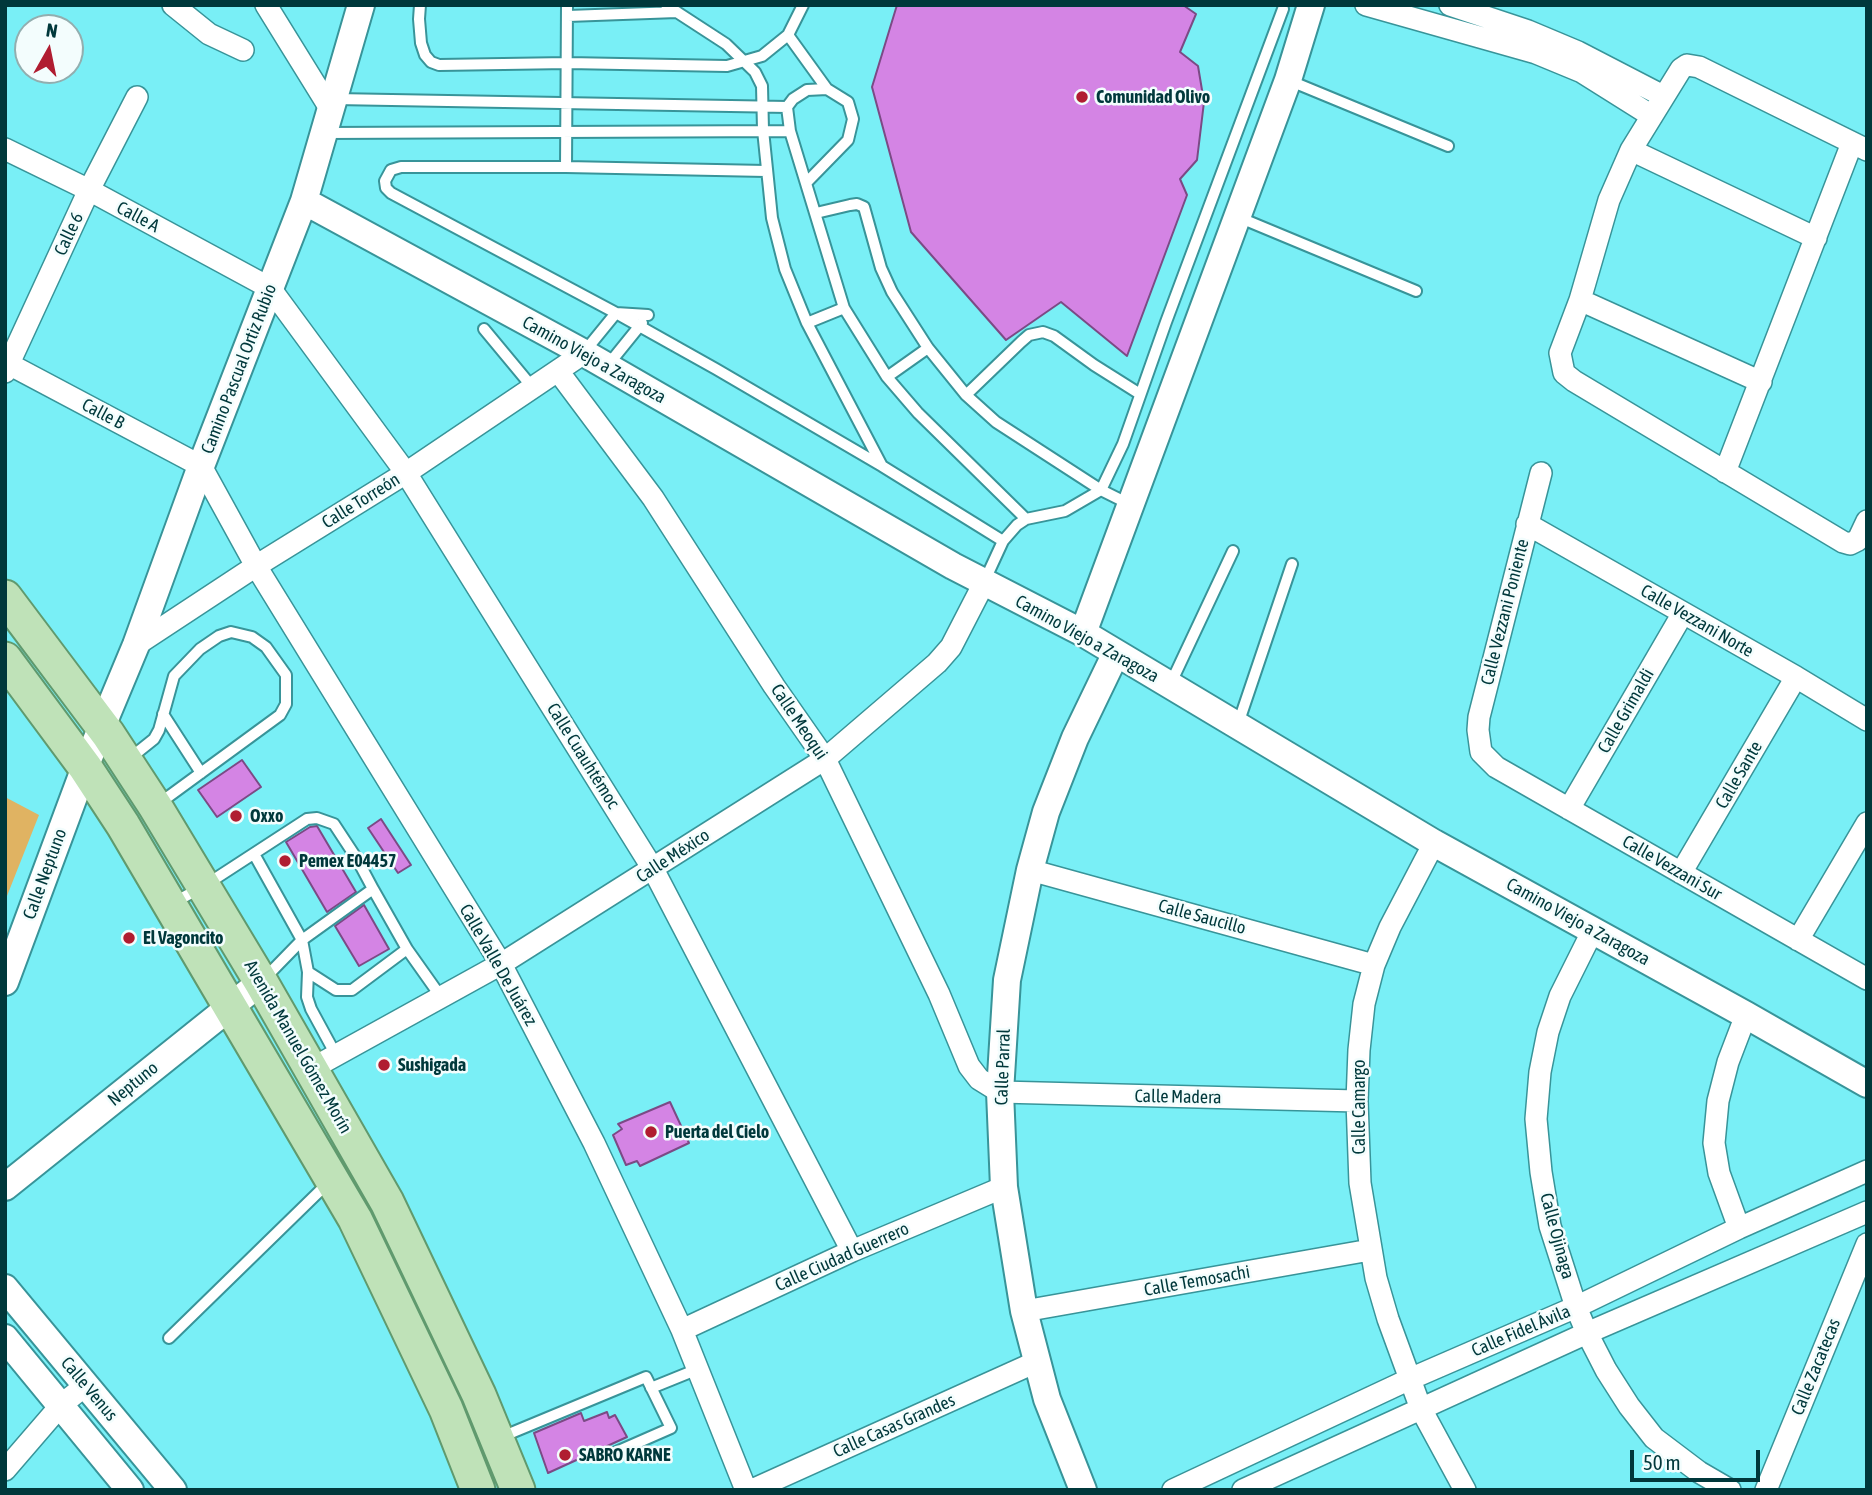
<!DOCTYPE html>
<html>
<head>
<meta charset="utf-8">
<style>
  body { margin:0 }
  #map { position:relative; width:1872px; height:1495px; overflow:hidden; background:#79eff6; font-family:"Asap Condensed",sans-serif }
  canvas { display:block }
  .frame { position:absolute; inset:0; border:7px solid #00383b; pointer-events:none }
  .north { position:absolute; left:14px; top:14px; width:70px; height:70px; box-sizing:border-box; background:#f3fdfd; border:2px solid #92aeaf; border-radius:50%; rotate:9deg; font-size:19px; font-weight:700; line-height:28px; text-align:center; color:#00383b }
  .north::after { content:''; display:block; margin:auto; width:24px; height:32px; background:#b01d31; clip-path:polygon(50% 0,100% 100%,50% 72%,0 100%) }
  .scale { position:absolute; left:1630px; top:1450px; width:130px; height:32px; box-sizing:border-box; border:4px solid #00383b; border-top:0; padding-left:9px; font-size:21px; line-height:24px; white-space:nowrap; color:#00383b; -webkit-text-stroke:5px #f3fdfd; paint-order:stroke }
</style>
</head>
<body>
<div id="map">
<canvas width="1872" height="1495"></canvas>
<div class="frame"></div>
<div class="north">N</div>
<div class="scale">50 m</div>
</div>
<script>
const context = document.querySelector('canvas').getContext('2d');
context.lineJoin = 'round';
function fill(path, color) { context.fillStyle = color; context.fill(path, 'evenodd'); }
const toPath = rows => new Path2D(rows.map(r => 'M' + r).join(''));
function strokePath(path, color, width, dash) { context.strokeStyle = color; context.lineWidth = width; context.lineCap = dash ? 'butt' : 'round'; context.setLineDash(dash || []); context.stroke(path); }
function label(font, color, halo, rows, align = 'center') {
  context.font = font + ' "Asap Condensed",sans-serif'; context.lineWidth = 5; context.setLineDash([]); context.textBaseline = 'middle'; context.strokeStyle = halo; context.fillStyle = color; for (const [text, x, y, turn = 0] of rows) {
    context.save(); context.translate(x, y); context.rotate((+turn || 0) * Math.PI / 180); context.textAlign = isNaN(turn) ? turn : align; if (halo) context.strokeText(text, 0, 0); context.fillText(text, 0, 0); context.restore();
  }
}
fill(toPath([
  [5,797,39,815,5,901]
]), '#e0b362');
const building = toPath([
  [897,5,1183,5,1196,14,1180,52,1198,66,1204,102,1197,160,1180,179,1187,195,1127,356,1061,302,1006,340,911,232,872,87,897,5],
  [242,760,261,787,217,817,198,790,242,760],
  [381,819,411,865,398,873,368,828,381,819],
  [317,826,356,892,327,912,286,842,310,827,317,826],
  [364,905,389,949,359,966,335,926,364,905],
  [670,1102,689,1143,640,1166,637,1161,626,1165,613,1135,622,1129,618,1124,670,1102],
  [607,1412,609,1418,615,1415,627,1437,548,1473,534,1433,581,1413,584,1421,607,1412]
]);
fill(building, '#d484e4');
strokePath(building, '#7b4a85', 2);
const service = toPath([
  [420,5,419,19,421,43,425,55,431,62,439,65,568,63,727,66,762,56,788,35,803,5],
  [666,5,726,44,755,72,762,86,763,130,772,218,785,269,807,323,882,466],
  [568,16,677,12],
  [788,35,827,89],
  [1288,80,1448,146],
  [335,99,787,107],
  [324,133,790,131],
  [566,167,567,5],
  [766,171,566,167,401,167,391,170,385,181,386,188,391,193,616,313,716,369,882,466,1003,541],
  [807,182,848,140,853,119,848,102,827,89,807,90,793,99,787,107,790,131,844,308,887,377,918,413,1026,519],
  [816,213,850,205,857,204,864,207,881,268,892,292,928,348,966,395,996,422,1101,490,1131,505],
  [1238,217,1416,291],
  [807,323,844,308],
  [484,329,533,388],
  [585,351,616,313,648,315],
  [608,365,642,323],
  [887,377,928,348],
  [966,395,1021,342,1029,335,1043,332,1054,336,1094,365,1140,394],
  [985,580,1003,541,1017,525,1026,519,1065,511,1101,490,1123,444,1166,322,1283,9],
  [1170,685,1233,551],
  [163,714,201,773],
  [1238,724,1292,564],
  [129,759,154,739,159,730,174,676,200,649,219,636,231,632,252,637,266,647,286,675,286,704,280,715,157,805],
  [254,854,302,940,308,972,307,997,311,1009,336,1055],
  [173,903,204,886,307,819,317,818,334,824,357,859,373,889,302,940,264,979],
  [407,949,441,997],
  [308,972,336,990,352,990,407,949,373,889],
  [169,1338,330,1181],
  [651,1388,698,1369],
  [499,1438,646,1377,671,1428,614,1453]
]);
const minor = toPath([
  [173,5,209,34,243,50],
  [266,5,331,110],
  [1366,5,1536,53,1582,72,1652,116],
  [1450,5,1528,31,1578,52,1663,96],
  [5,149,89,190,270,288,406,473,653,869,852,1251],
  [1631,150,1816,238],
  [1867,150,1699,67,1687,65,1681,69,1631,150,1609,200,1580,300,1560,353,1564,373,1574,381,1843,542,1850,544,1858,540,1867,521],
  [1580,300,1761,382],
  [5,362,201,466,256,566,501,964,594,1143,682,1330,746,1490],
  [558,371,653,498,774,686,825,759,939,994,969,1066,979,1079,1000,1092,1357,1101],
  [5,372,89,190,137,97],
  [1725,472,1852,143],
  [1541,473,1479,717,1478,730,1481,752,1496,767,1867,979],
  [1527,524,1796,677,1867,720],
  [136,645,256,566,406,473,584,353],
  [1569,809,1683,613],
  [1434,843,1390,927,1374,965,1364,1004,1359,1050,1357,1101,1360,1183,1376,1278,1388,1319,1421,1409,1465,1490],
  [1030,870,1374,965],
  [1681,873,1796,677],
  [1593,930,1560,996,1548,1032,1540,1072,1536,1119,1541,1172,1550,1226,1576,1307,1587,1333,1606,1370,1629,1406,1654,1438,1699,1472,1730,1490],
  [1798,940,1867,823],
  [311,1069,501,964,825,759,937,663,951,647,984,583],
  [1739,1228,1719,1173,1714,1143,1718,1101,1728,1062,1746,1015],
  [1024,1311,1370,1250],
  [682,1330,852,1251,1004,1187],
  [5,1470,61,1405,86,1385],
  [752,1490,1036,1362],
  [1173,1490,1410,1379,1576,1307,1739,1228,1867,1171],
  [1243,1490,1587,1333,1867,1212],
  [1766,1490,1867,1244]
]);
const tertiary = toPath([
  [304,201,584,353,953,566,1083,633,1434,843,1746,1015,1867,1084],
  [1083,633,1288,80,1311,5],
  [5,982,85,767,136,645,201,466,304,201,361,5],
  [5,1187,261,982],
  [5,1288,173,1490],
  [5,1338,130,1490],
  [1083,1490,1047,1399,1024,1311,1004,1187,1000,1092,1007,980,1030,870,1046,812,1075,738,1116,653]
]);
const primary = toPath([
  [5,597,108,734,155,806,261,982,387,1202,479,1395,518,1490],
  [5,659,85,767,123,825,355,1219,446,1409,478,1490]
]);
strokePath(service, '#389499', 14);
strokePath(minor, '#389499', 24);
strokePath(tertiary, '#389499', 30);
strokePath(primary, '#609a6e', 37);
strokePath(service, '#fff', 10);
strokePath(minor, '#fff', 21);
strokePath(tertiary, '#fff', 26);
strokePath(primary, '#bfe2b8', 33);
for (const [x, y, r, color] of [
  [1082,97,7,"#b01d31"],
  [236,816,7,"#b01d31"],
  [285,861,7,"#b01d31"],
  [129,938,7,"#b01d31"],
  [384,1065,7,"#b01d31"],
  [651,1132,7,"#b01d31"],
  [565,1455,7,"#b01d31"]
]) { const dot = new Path2D(); dot.arc(x, y, r, 0, 2 * Math.PI); context.fillStyle = color; context.fill(dot); strokePath(dot, '#f3fdfd', 2.5); }
label('bold 18px', '#00383b', '#f3fdfd', [
  ["Comunidad Olivo",1096,97],
  ["Oxxo",250,816],
  ["Pemex E04457",299,861],
  ["El Vagoncito",143,938],
  ["Sushigada",398,1065],
  ["Puerta del Cielo",665,1132],
  ["SABRO KARNE",579,1455]
], 'left');
label('18px', '#00383b', '#f3fdfd', [
  ["Calle A",138,217,28],
  ["Calle 6",69,234,-65],
  ["Camino Viejo a Zaragoza",594,360,29],
  ["Camino Pascual Ortiz Rubio",239,369,-69],
  ["Calle B",103,414,28],
  ["Calle Torreón",361,501,-32],
  ["Calle Vezzani Poniente",1505,612,-76],
  ["Calle Vezzani Norte",1697,621,30],
  ["Camino Viejo a Zaragoza",1087,639,29],
  ["Calle Grimaldi",1626,711,-60],
  ["Calle Meoqui",799,722,56],
  ["Calle Cuauhtémoc",583,756,58],
  ["Calle Sante",1739,775,-60],
  ["Calle México",673,856,-33],
  ["Calle Vezzani Sur",1672,868,30],
  ["Calle Neptuno",45,874,-70],
  ["Calle Saucillo",1202,917,15],
  ["Camino Viejo a Zaragoza",1578,922,29],
  ["Calle Valle De Juárez",498,965,60],
  ["Avenida Manuel Gómez Morín",298,1047,60],
  ["Calle Parral",1003,1067,-88],
  ["Neptuno",133,1084,-39],
  ["Calle Madera",1178,1097,1],
  ["Calle Camargo",1359,1107,-90],
  ["Calle Ojinaga",1557,1236,75],
  ["Calle Ciudad Guerrero",842,1257,-24],
  ["Calle Temosachi",1197,1281,-10],
  ["Calle Fidel Ávila",1521,1331,-23],
  ["Calle Zacatecas",1816,1367,-68],
  ["Calle Venus",89,1389,50],
  ["Calle Casas Grandes",894,1426,-24]
]);
</script>
</body>
</html>
